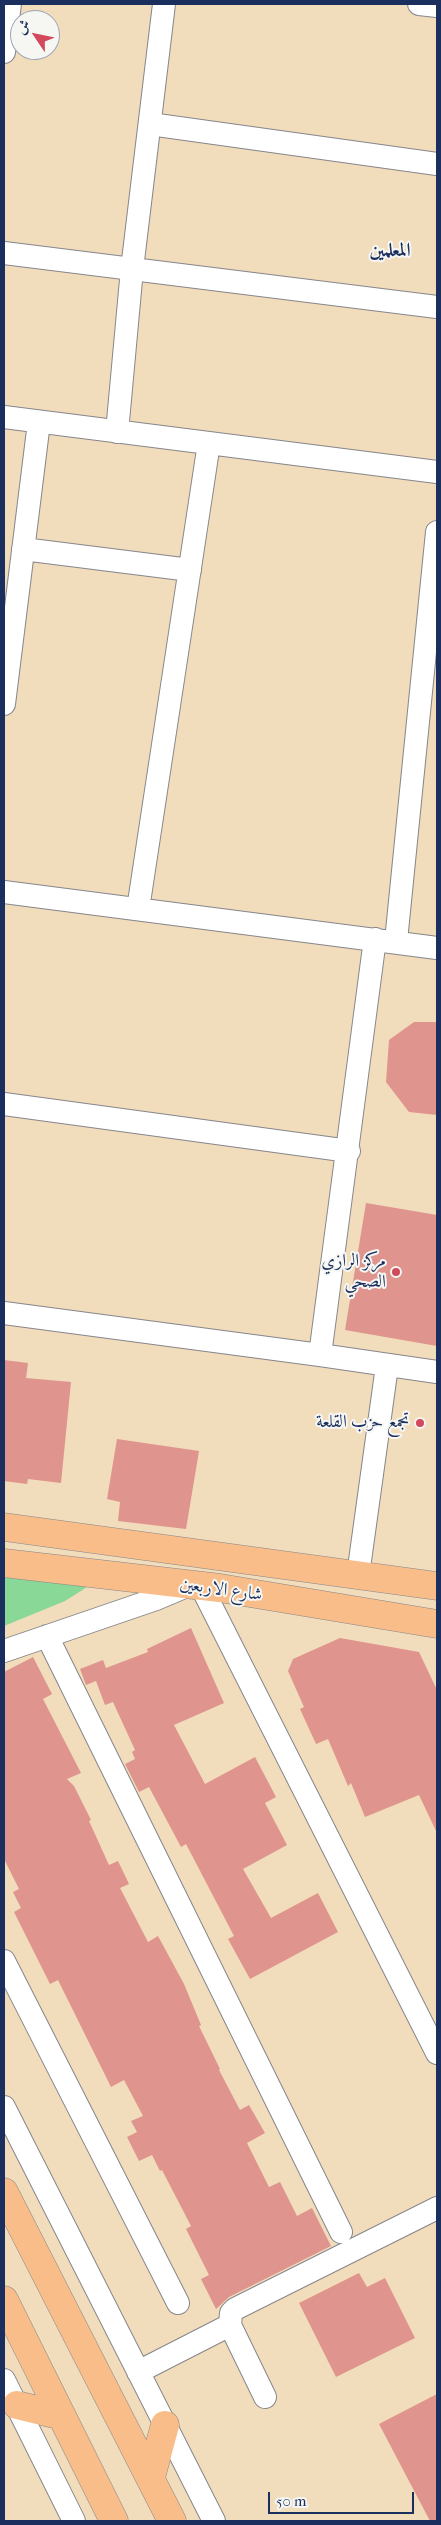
<!DOCTYPE html>
<html>
<head>
<meta charset="utf-8">
<style>
  body { margin:0 }
  #map { position:relative; width:441px; height:2525px; overflow:hidden; background:#f1dcbb; font-family:"IM FELL French Canon",Amiri,serif }
  canvas { display:block }
  .frame { position:absolute; inset:0; border:5px solid #1b2f5e; pointer-events:none }
  .north { position:absolute; left:10px; top:10px; width:50px; height:50px; box-sizing:border-box; background:#f6f6f2; border:1px solid #9ea6b7; border-radius:50%; rotate:304deg; font-size:14px; font-weight:700; line-height:20px; text-align:center; color:#1b2f5e }
  .north::after { content:''; display:block; margin:auto; width:18px; height:22px; background:#d1495b; clip-path:polygon(50% 0,100% 100%,50% 72%,0 100%) }
  .scale { position:absolute; left:268px; top:2492px; width:146px; height:22px; box-sizing:border-box; border:2px solid #1b2f5e; border-top:0; padding-left:6px; font-size:15px; line-height:18px; white-space:nowrap; color:#1b2f5e; -webkit-text-stroke:4px #f6f6f2; paint-order:stroke }
</style>
</head>
<body>
<div id="map">
<canvas width="441" height="2525"></canvas>
<div class="frame"></div>
<div class="north">ش</div>
<div class="scale">50 m</div>
</div>
<script>
const context = document.querySelector('canvas').getContext('2d');
context.lineJoin = 'round';
function fill(path, color) { context.fillStyle = color; context.fill(path, 'evenodd'); }
const toPath = rows => new Path2D(rows.map(r => 'M' + r).join(''));
function strokePath(path, color, width, dash) { context.strokeStyle = color; context.lineWidth = width; context.lineCap = dash ? 'butt' : 'round'; context.setLineDash(dash || []); context.stroke(path); }
function label(font, color, halo, rows, align = 'center') {
  context.font = font + ' "IM FELL French Canon",Amiri,serif'; context.lineWidth = 4; context.setLineDash([]); context.textBaseline = 'middle'; context.strokeStyle = halo; context.fillStyle = color; for (const [text, x, y, turn = 0] of rows) {
    context.save(); context.translate(x, y); context.rotate((+turn || 0) * Math.PI / 180); context.textAlign = isNaN(turn) ? turn : align; if (halo) context.strokeText(text, 0, 0); context.fillText(text, 0, 0); context.restore();
  }
}
fill(toPath([
  [4,1573,95,1582,65,1601,4,1626]
]), '#89d897');
fill(toPath([
  [414,1022,437,1022,437,1115,409,1112,386,1082,389,1040],
  [366,1203,437,1215,437,1346,345,1330],
  [4,1360,28,1363,26,1378,71,1382,61,1483,28,1479,27,1484,4,1481],
  [117,1439,199,1451,186,1529,118,1521,120,1502,107,1499],
  [191,1628,224,1703,174,1725,205,1784,255,1757,276,1797,265,1803,287,1845,243,1869,271,1918,318,1893,338,1932,250,1979,228,1939,234,1936,186,1844,181,1847,149,1787,139,1792,125,1764,135,1759,132,1752,135,1750,113,1702,105,1705,96,1681,86,1685,80,1669,103,1660,106,1668,148,1652,147,1649],
  [340,1638,419,1652,437,1690,437,1833,419,1795,365,1817,351,1783,348,1786,328,1739,316,1744,300,1709,304,1707,288,1671,293,1659],
  [33,1657,52,1694,43,1699,81,1773,67,1779,74,1786,91,1820,89,1821,109,1865,118,1861,129,1884,120,1888,148,1942,158,1936,184,1984,201,2025,199,2026,220,2069,219,2070,240,2110,249,2105,265,2133,247,2143,269,2187,280,2182,297,2216,312,2208,331,2246,229,2297,216,2309,201,2279,209,2275,186,2229,191,2226,162,2170,160,2171,152,2155,139,2161,127,2137,137,2132,131,2121,143,2116,124,2080,111,2087,58,1980,50,1984,14,1912,21,1908,13,1892,19,1889,4,1859,4,1672],
  [359,2273,367,2287,385,2278,415,2338,336,2377,299,2303],
  [437,2394,437,2521,430,2521,379,2424]
]), '#df948e');
const minor = toPath([
  [419,4,437,6],
  [4,52,10,4],
  [150,124,437,164],
  [4,253,437,307],
  [4,417,437,472],
  [117,432,132,269,164,4],
  [23,549,190,570],
  [4,704,39,422],
  [4,892,437,948],
  [138,909,209,443],
  [396,941,437,532],
  [4,1104,349,1151],
  [4,1313,320,1355,375,939],
  [320,1355,437,1372],
  [358,1575,387,1366],
  [201,1586,437,2053],
  [47,1636,341,2232],
  [4,1651,156,1599,189,1585],
  [4,1961,178,2303],
  [4,2107,214,2521],
  [138,2372,230,2325],
  [4,2380,74,2521],
  [265,2397,230,2325,231,2313,235,2309,437,2208]
]);
const major = toPath([
  [4,1527,437,1586],
  [4,1563,220,1588,437,1624],
  [4,2192,172,2521],
  [4,2300,114,2521],
  [17,2405,62,2416],
  [151,2477,165,2425]
]);
strokePath(minor, '#86868c', 24);
strokePath(major, '#86868c', 29);
strokePath(minor, '#fff', 22);
strokePath(major, '#f8bd89', 28);
for (const [x, y, r, color] of [
  [396,1272,5,"#d1495b"],
  [420,1423,5,"#d1495b"]
]) { const dot = new Path2D(); dot.arc(x, y, r, 0, 2 * Math.PI); context.fillStyle = color; context.fill(dot); strokePath(dot, '#f6f6f2', 2); }
label('18px', '#1b2f5e', '#f6f6f2', [
  ["مركز الرازي",386,1262],
  ["الصحي",386,1283],
  ["تجمع حزب القلعة",410,1423]
], 'right');
label('18px', '#1b2f5e', '#f6f6f2', [
  ["شارع الاربعين",221,1590,8]
]);
label('bold 19px', '#1b2f5e', '#f6f6f2', [
  ["المعلمين",390,251]
]);
</script>
</body>
</html>
